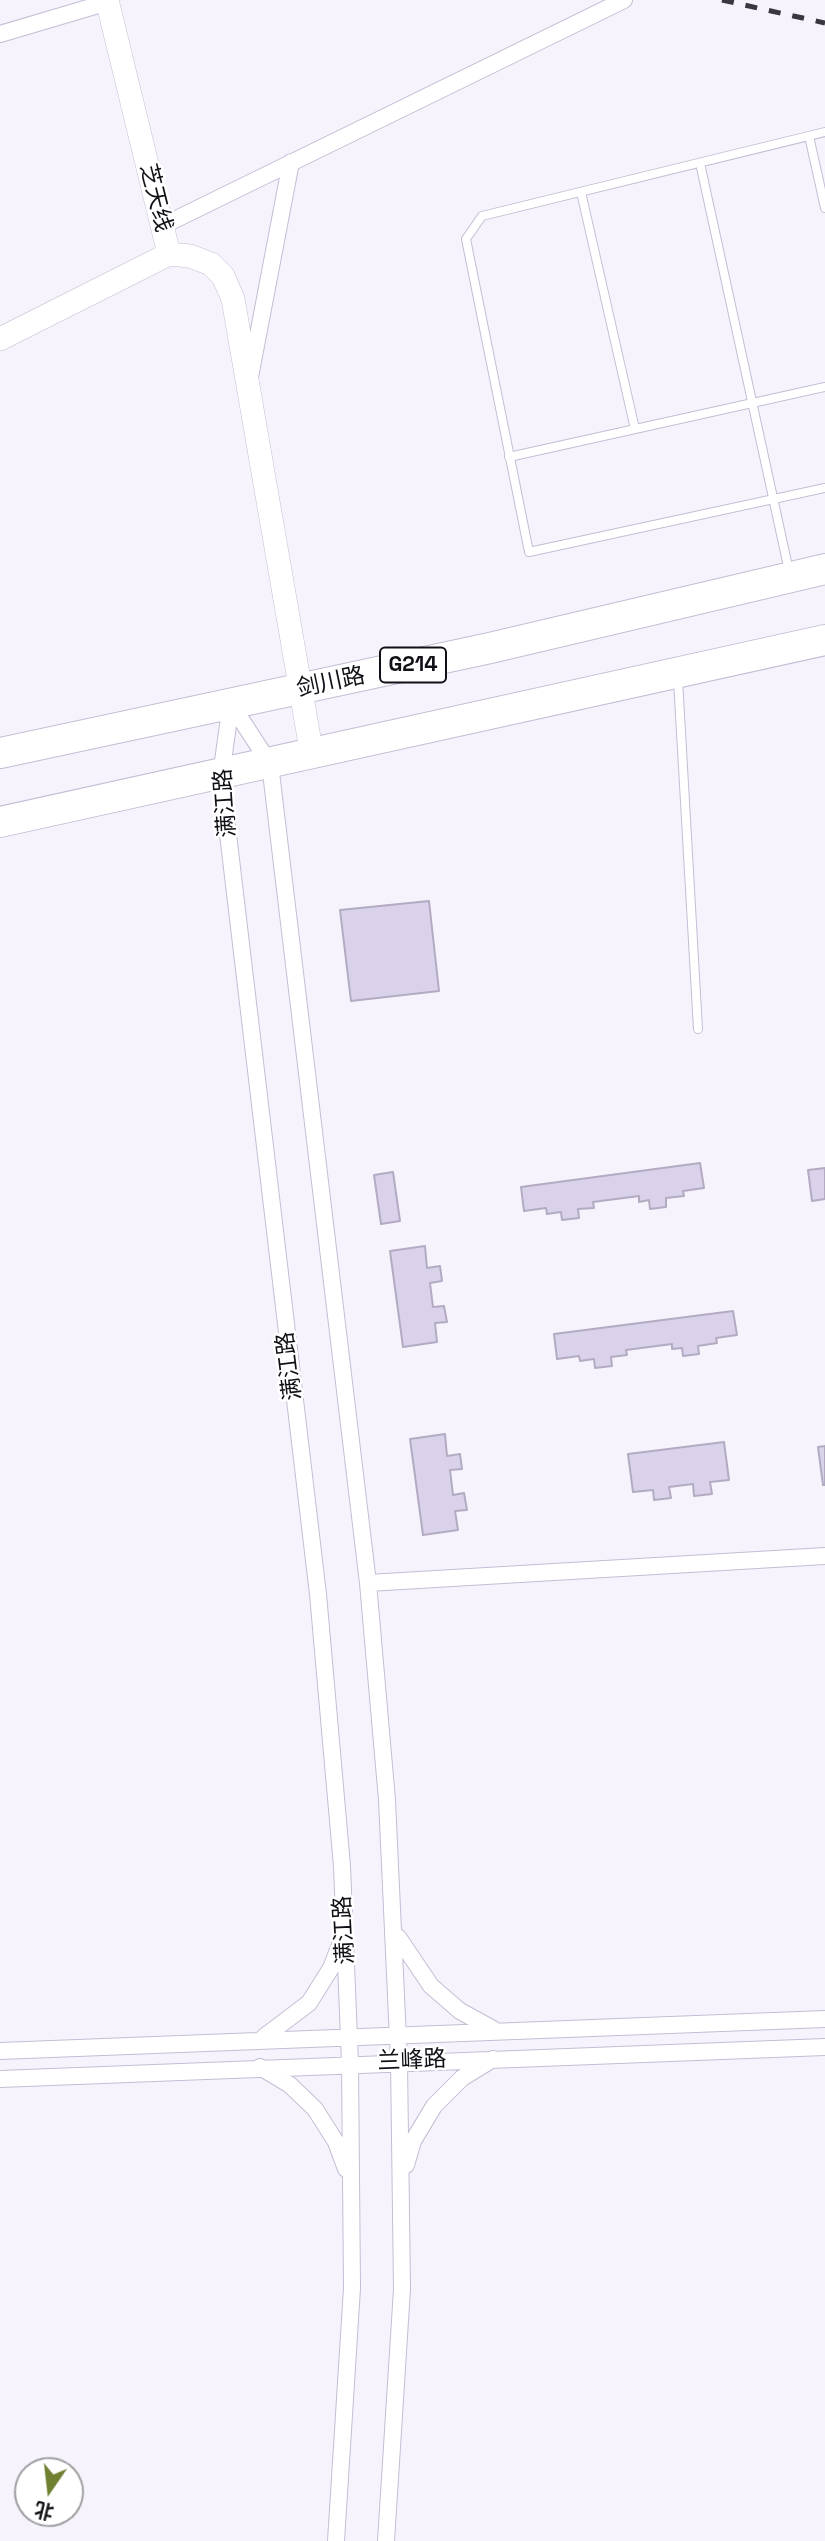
<!DOCTYPE html>
<html>
<head>
<meta charset="utf-8">
<style>
  body { margin:0 }
  #map { position:relative; width:825px; height:2541px; overflow:hidden; background:#f7f3fd; font-family:"Space Grotesk","Noto Sans SC",sans-serif }
  canvas { display:block }
  .north { position:absolute; left:14px; top:2457px; width:70px; height:70px; box-sizing:border-box; background:#fff; border:2px solid #a09fa2; border-radius:50%; rotate:194deg; font-size:19px; font-weight:700; line-height:28px; text-align:center; color:#120f17 }
  .north::after { content:''; display:block; margin:auto; width:24px; height:32px; background:#708232; clip-path:polygon(50% 0,100% 100%,50% 72%,0 100%) }
</style>
</head>
<body>
<div id="map">
<canvas width="825" height="2541"></canvas>
<div class="north">北</div>
</div>
<script>
const context = document.querySelector('canvas').getContext('2d');
context.lineJoin = 'round';
function fill(path, color) { context.fillStyle = color; context.fill(path, 'evenodd'); }
const toPath = rows => new Path2D(rows.map(r => 'M' + r).join(''));
function strokePath(path, color, width, dash) { context.strokeStyle = color; context.lineWidth = width; context.lineCap = dash ? 'butt' : 'round'; context.setLineDash(dash || []); context.stroke(path); }
function label(font, color, halo, rows, align = 'center') {
  context.font = font + ' "Space Grotesk","Noto Sans SC",sans-serif'; context.lineWidth = 5; context.setLineDash([]); context.textBaseline = 'middle'; context.strokeStyle = halo; context.fillStyle = color; for (const [text, x, y, turn = 0] of rows) {
    context.save(); context.translate(x, y); context.rotate((+turn || 0) * Math.PI / 180); context.textAlign = isNaN(turn) ? turn : align; if (halo) context.strokeText(text, 0, 0); context.fillText(text, 0, 0); context.restore();
  }
}
const building = toPath([
  [429,901,439,991,351,1001,340,910,429,901],
  [700,1163,704,1188,683,1191,684,1196,666,1198,666,1207,650,1209,649,1200,639,1202,639,1196,593,1202,594,1208,578,1209,579,1218,562,1220,561,1212,547,1214,546,1208,524,1211,521,1187,700,1163],
  [825,1168,825,1199,812,1201,808,1170,825,1168],
  [393,1172,400,1221,381,1224,374,1175,393,1172],
  [425,1246,427,1268,440,1266,442,1281,430,1283,433,1307,444,1306,447,1322,435,1323,437,1342,403,1347,390,1251,425,1246],
  [733,1311,737,1335,716,1338,717,1343,698,1346,699,1354,683,1356,682,1348,672,1349,672,1344,626,1350,627,1355,611,1357,612,1366,595,1368,594,1359,580,1361,579,1356,557,1359,554,1334,733,1311],
  [445,1434,447,1456,460,1454,462,1469,450,1470,453,1495,464,1493,467,1510,455,1511,458,1530,423,1535,410,1439,445,1434],
  [724,1442,729,1480,710,1482,712,1494,694,1496,693,1484,669,1487,671,1498,654,1500,653,1490,633,1492,628,1454,724,1442],
  [825,1446,825,1485,823,1485,818,1447,825,1446]
]);
fill(building, '#dad2ea');
strokePath(building, '#b3abc2', 2);
const lane = toPath([
  [825,132,482,216,466,239,529,552,825,488],
  [809,136,825,208],
  [700,163,789,571],
  [581,192,635,429],
  [509,457,825,387],
  [678,680,698,1029]
]);
const street = toPath([
  [0,34,108,2],
  [162,226,624,0],
  [250,377,291,162],
  [231,704,270,764,368,1583,387,1800,399,2061,402,2289,386,2541],
  [231,704,221,775,318,1594,342,1866,350,2063,352,2288,336,2541],
  [368,1583,825,1556],
  [398,1937,431,1986,460,2011,493,2029],
  [264,2037,309,2003,331,1968,342,1940],
  [0,2051,825,2019],
  [260,2067,290,2085,315,2109,336,2142,346,2169],
  [0,2079,825,2047],
  [406,2165,413,2141,434,2106,462,2078,493,2059]
]);
const secondary = toPath([
  [169,254,190,256,211,264,223,276,233,299,312,755],
  [0,339,169,254,107,0]
]);
const highway = toPath([
  [0,753,490,648,825,569],
  [0,822,825,640]
]);
strokePath(lane, '#c5bdd4', 10);
strokePath(street, '#c5bdd4', 18);
strokePath(secondary, '#c5bdd4', 24);
strokePath(highway, '#c5bdd4', 32);
strokePath(lane, '#fff', 8);
strokePath(street, '#fff', 16);
strokePath(secondary, '#fff', 23);
strokePath(highway, '#fff', 30);
strokePath(toPath([
  [722,0,825,23]
]), '#3a373f', 5, [12, 12]);
for (const [x, y, w] of [
  [413,665,66]
]) { const box = new Path2D(); box.roundRect(x - w / 2, y - 17.5, w, 35, 5); context.fillStyle = '#fff'; context.fill(box); strokePath(box, '#120f17', 2); }
label('bold 21px', '#120f17', null, [
  ["G214",413,665]
]);
label('23px', '#120f17', '#fff', [
  ["芝天线",155,198,76],
  ["剑川路",331,683,-12],
  ["满江路",226,803,-94],
  ["满江路",290,1366,-97],
  ["满江路",345,1930,-93],
  ["兰峰路",412,2061,-2]
]);
</script>
</body>
</html>
